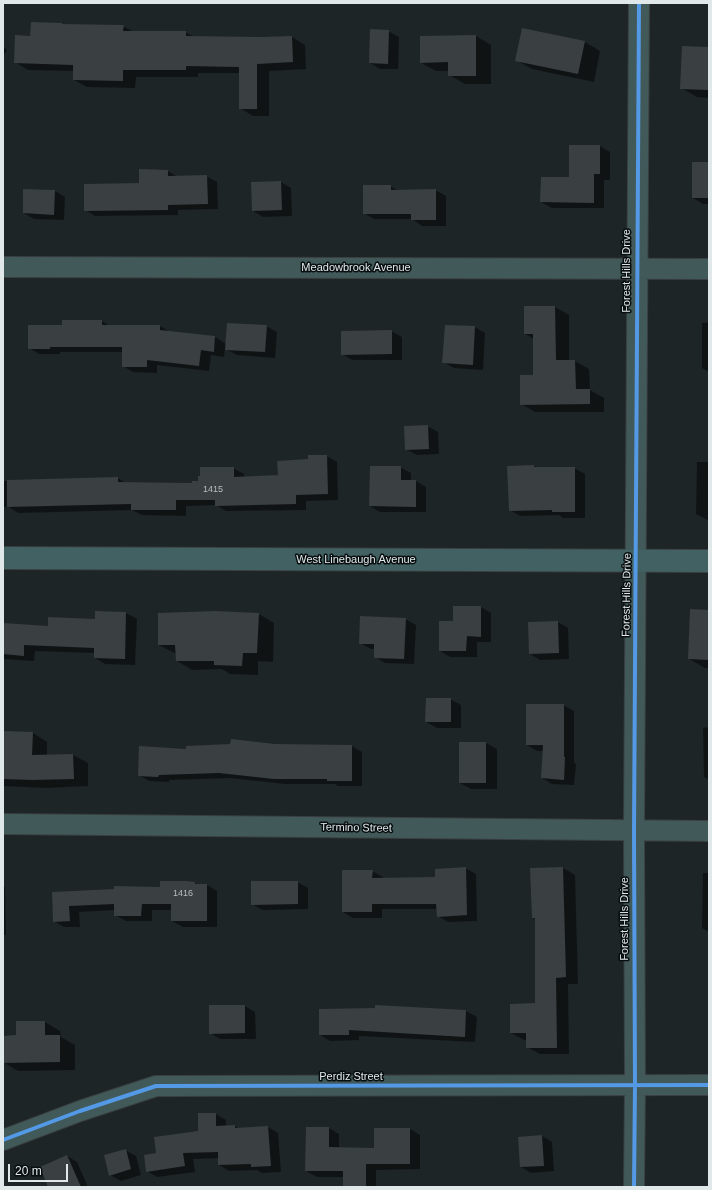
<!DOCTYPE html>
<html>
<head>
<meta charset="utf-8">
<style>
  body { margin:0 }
  #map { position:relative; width:712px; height:1190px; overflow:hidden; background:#1e2526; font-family:Helvetica,sans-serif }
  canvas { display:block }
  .frame { position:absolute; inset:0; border:4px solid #e0e8ea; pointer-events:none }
  .scale { position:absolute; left:8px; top:1164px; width:60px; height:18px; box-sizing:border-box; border:2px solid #e0e8ea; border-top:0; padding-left:5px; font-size:12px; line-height:14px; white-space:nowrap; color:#e0e8ea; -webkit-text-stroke:3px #090e10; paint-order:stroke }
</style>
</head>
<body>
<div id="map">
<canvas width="712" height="1190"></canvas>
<div class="frame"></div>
<div class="scale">20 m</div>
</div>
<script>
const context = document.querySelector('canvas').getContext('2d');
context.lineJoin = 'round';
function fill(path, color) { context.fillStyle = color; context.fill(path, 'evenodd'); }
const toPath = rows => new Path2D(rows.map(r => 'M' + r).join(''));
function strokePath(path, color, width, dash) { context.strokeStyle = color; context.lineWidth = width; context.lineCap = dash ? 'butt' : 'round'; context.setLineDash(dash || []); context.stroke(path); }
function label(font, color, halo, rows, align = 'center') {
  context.font = font + ' Helvetica,sans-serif'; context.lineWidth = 3; context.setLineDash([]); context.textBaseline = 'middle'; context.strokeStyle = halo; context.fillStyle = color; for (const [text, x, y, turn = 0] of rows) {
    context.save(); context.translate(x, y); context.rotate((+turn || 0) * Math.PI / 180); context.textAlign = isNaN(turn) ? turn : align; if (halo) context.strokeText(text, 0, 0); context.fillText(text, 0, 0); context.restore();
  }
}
fill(toPath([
  [123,26,134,32,185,32,194,37,292,37,305,45,306,69,269,71,269,116,253,116,240,108,240,73,198,73,198,77,136,77,135,88,87,87,74,80,74,71,28,70,15,62,31,37],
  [388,31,399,37,398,69,380,69,370,63],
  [476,36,491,45,491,84,465,84,449,75,449,71,436,71,421,63],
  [585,42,600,51,594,82,532,69,516,60],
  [3,47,7,50,3,56],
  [709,48,709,98,697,97,681,88],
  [600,146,610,152,610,180,604,180,604,208,552,208,541,202,570,178],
  [709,163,709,204,703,204,693,198],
  [168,171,178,177,206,176,217,182,218,209,178,210,178,215,95,216,85,210],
  [281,182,291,188,292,216,263,217,253,211],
  [390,186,398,191,435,190,446,196,446,226,422,226,412,219,374,219,364,213],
  [55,191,65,197,64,220,34,219,24,213],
  [555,307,569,315,569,361,575,361,589,369,590,390,604,398,604,412,535,412,521,404,534,376,534,339,525,334],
  [102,321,110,326,160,326,170,332,215,337,226,344,266,326,277,332,275,358,237,355,225,349,224,357,211,355,209,371,157,365,157,373,133,372,123,366,123,352,60,352,60,354,39,354,29,348,63,326],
  [709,322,709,372,702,368,702,323],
  [475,327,485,333,483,370,454,368,443,362],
  [391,331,402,337,402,360,352,360,342,354],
  [427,426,438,432,439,454,417,455,406,449],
  [327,456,337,462,338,500,306,501,306,510,226,511,216,505,186,506,186,516,142,515,132,510,18,513,9,507,3,507,3,474,3,481,118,478,125,483,193,484,233,468,244,474,244,477,279,476,309,460],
  [697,462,709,462,709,521,696,514],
  [534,466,538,468,574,468,585,474,585,518,563,518,559,515,520,516,510,510,508,467],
  [400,467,411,473,411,481,416,481,426,487,426,512,380,512,370,506],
  [481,607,491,613,491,642,477,642,477,657,450,657,440,651,454,622],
  [709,611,709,668,705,668,689,659],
  [96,612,126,613,137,619,135,665,105,664,95,658,95,653,35,651,34,661,3,659,3,624,49,627,96,620],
  [259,614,274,623,273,662,258,661,258,675,230,674,222,669,192,670,177,661,176,654,159,645],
  [405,619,416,625,414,664,385,663,375,657,375,649,371,649,360,643],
  [558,622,568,628,569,659,540,660,530,654],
  [450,699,461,705,461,728,437,728,426,722],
  [563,705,574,711,574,763,576,764,574,785,552,784,542,778,544,751,537,751,527,745],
  [709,727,709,780,704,777,703,728],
  [3,732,33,733,47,742,47,755,73,755,88,763,88,786,47,788,3,786],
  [460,743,486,743,497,749,497,789,471,789,460,783],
  [275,745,352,746,362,752,362,786,338,786,335,784,285,784,230,778,169,780,169,782,149,781,139,775,187,750],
  [465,868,476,874,477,921,448,922,438,916,437,909,382,909,382,918,353,918,343,912,372,871,383,877,383,879,436,878],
  [563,868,575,875,578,984,568,984,569,1054,540,1054,527,1047,527,1040,524,1040,511,1033,536,1004,536,920,533,918,531,869],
  [703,873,709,873,709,932,702,928],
  [297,882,308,888,308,909,262,910,252,904],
  [195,883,199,885,207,885,217,891,217,927,183,927,172,921,172,910,152,910,152,921,126,921,115,915,115,910,79,912,80,927,64,927,54,921,53,893,161,888],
  [3,886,5,887,6,935,3,935],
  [245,1006,255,1012,256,1039,220,1039,210,1033],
  [430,1009,466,1011,477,1017,475,1042,359,1036,359,1040,330,1041,320,1035],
  [45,1022,60,1031,61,1037,75,1045,75,1070,18,1071,3,1062,17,1036],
  [216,1114,226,1120,226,1126,235,1126,239,1129,268,1127,278,1133,281,1172,262,1173,257,1170,229,1171,219,1165,219,1158,193,1159,195,1172,157,1177,147,1171,158,1154,199,1132],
  [329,1128,339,1134,339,1148,375,1149,410,1129,420,1135,420,1169,376,1170,376,1187,344,1187,344,1177,317,1177,306,1171],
  [542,1136,552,1142,554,1171,531,1173,521,1167],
  [125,1150,136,1156,141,1175,121,1181,110,1175],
  [67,1156,77,1162,88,1187,49,1187]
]), '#0007');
fill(toPath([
  [31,22,62,23,62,24,124,25,123,31,186,31,186,36,262,37,292,36,293,62,257,64,257,109,239,109,239,67,186,66,186,70,123,70,123,81,73,80,73,65,14,63,15,35,30,36],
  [522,28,585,41,578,74,515,61],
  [370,29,389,30,388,64,369,63],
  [476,35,476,76,448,76,448,62,420,63,420,36],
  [682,46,709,47,709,90,680,89],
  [569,145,600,145,600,174,594,174,594,203,540,202,541,177,569,177],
  [692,162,709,162,709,198,692,198],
  [139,169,168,170,168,176,207,175,208,204,168,205,168,210,84,211,84,184,139,183],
  [281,181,282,210,252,211,251,182],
  [363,185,391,185,391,190,436,189,436,220,411,220,411,214,363,214],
  [23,189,55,190,54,215,23,213],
  [524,306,555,306,556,360,575,360,576,389,590,389,590,404,520,405,520,375,533,375,533,334,524,334],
  [62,320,102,320,102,325,160,325,160,330,215,336,214,352,201,350,199,366,147,360,147,367,122,367,122,347,50,347,50,349,28,349,28,325,62,325],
  [227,323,267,325,265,352,225,350],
  [445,325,475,326,473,365,442,363],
  [392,330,392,354,341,355,341,331],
  [428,425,429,449,405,450,404,426],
  [308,455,327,455,328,494,296,495,296,504,215,506,215,500,176,500,176,510,131,510,131,504,7,507,7,480,118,477,118,482,192,483,192,481,198,481,198,476,200,476,200,467,234,467,234,477,278,475,277,461,308,459],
  [534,465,534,467,575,467,575,512,552,512,552,510,509,511,507,466],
  [370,466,401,466,401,480,416,480,416,507,369,506],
  [453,606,481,606,481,637,467,636,466,651,439,651,439,621,453,621],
  [690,609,709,610,709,660,688,659],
  [95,611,126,612,125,659,94,658,94,648,24,645,24,656,3,654,3,623,48,626,48,617,95,619],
  [215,611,259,613,257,653,243,653,242,666,214,665,214,661,176,661,175,645,158,645,158,613],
  [360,616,406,618,404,659,374,658,374,644,359,644],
  [558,621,559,653,529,654,528,622],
  [426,698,451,698,451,722,425,722],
  [526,704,564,704,564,757,565,757,564,780,541,778,543,745,526,745],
  [3,731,33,732,32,755,73,754,74,779,32,780,3,779],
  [231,739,275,744,352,745,352,781,327,781,327,779,274,779,219,773,159,775,158,777,138,776,139,746,186,749,186,746,230,744],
  [459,742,486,742,486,783,459,783],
  [466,867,467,915,437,917,436,904,372,904,372,912,342,912,342,870,373,870,372,878,435,877,435,869],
  [563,867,566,977,556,978,557,1048,526,1048,526,1033,510,1033,510,1004,535,1003,535,918,532,918,530,868],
  [160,881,187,881,195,882,195,884,207,884,207,921,171,921,171,904,142,904,141,916,114,916,114,904,69,906,70,921,53,922,52,892,114,889,114,886,160,887],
  [251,881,298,881,298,904,251,905],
  [209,1005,245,1005,245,1033,209,1034],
  [375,1005,466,1010,465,1037,349,1030,349,1035,319,1035,319,1009,375,1008],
  [16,1021,45,1021,45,1035,60,1035,60,1062,3,1063,3,1036,16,1035],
  [198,1113,216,1113,216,1126,235,1125,235,1128,268,1126,271,1166,251,1167,251,1164,218,1165,218,1152,183,1153,185,1166,146,1172,144,1155,156,1153,154,1137,198,1131],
  [306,1127,329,1127,329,1147,374,1148,374,1128,410,1128,410,1164,366,1164,366,1187,343,1187,343,1171,305,1171],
  [542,1135,544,1166,520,1167,518,1137],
  [126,1149,131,1169,109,1176,104,1155],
  [67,1155,81,1187,48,1187,40,1167]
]), '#3a3f41');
const street = toPath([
  [3,267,709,269],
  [3,824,709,831],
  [3,1140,80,1111,156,1086,709,1085],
  [634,1187,635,1085,634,831,639,3]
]);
const secondary = toPath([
  [3,558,709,561]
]);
strokePath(street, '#3a3f41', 22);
strokePath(secondary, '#3a3f41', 24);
strokePath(street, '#415959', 20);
strokePath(secondary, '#426162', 22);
strokePath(toPath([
  [3,1140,80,1111,156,1086,709,1085],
  [634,1187,635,1085,634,831,639,3]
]), '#5399e6', 4);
label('9px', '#b6bec0', null, [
  ["1415",213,490],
  ["1416",183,894]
]);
label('11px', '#e0e8ea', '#090e10', [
  ["Meadowbrook Avenue",356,268],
  ["Forest Hills Drive",627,271,-90],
  ["West Linebaugh Avenue",356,560],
  ["Forest Hills Drive",627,595,-89],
  ["Termino Street",356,828,1],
  ["Forest Hills Drive",625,919,-90],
  ["Perdiz Street",351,1077]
]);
</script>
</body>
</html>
